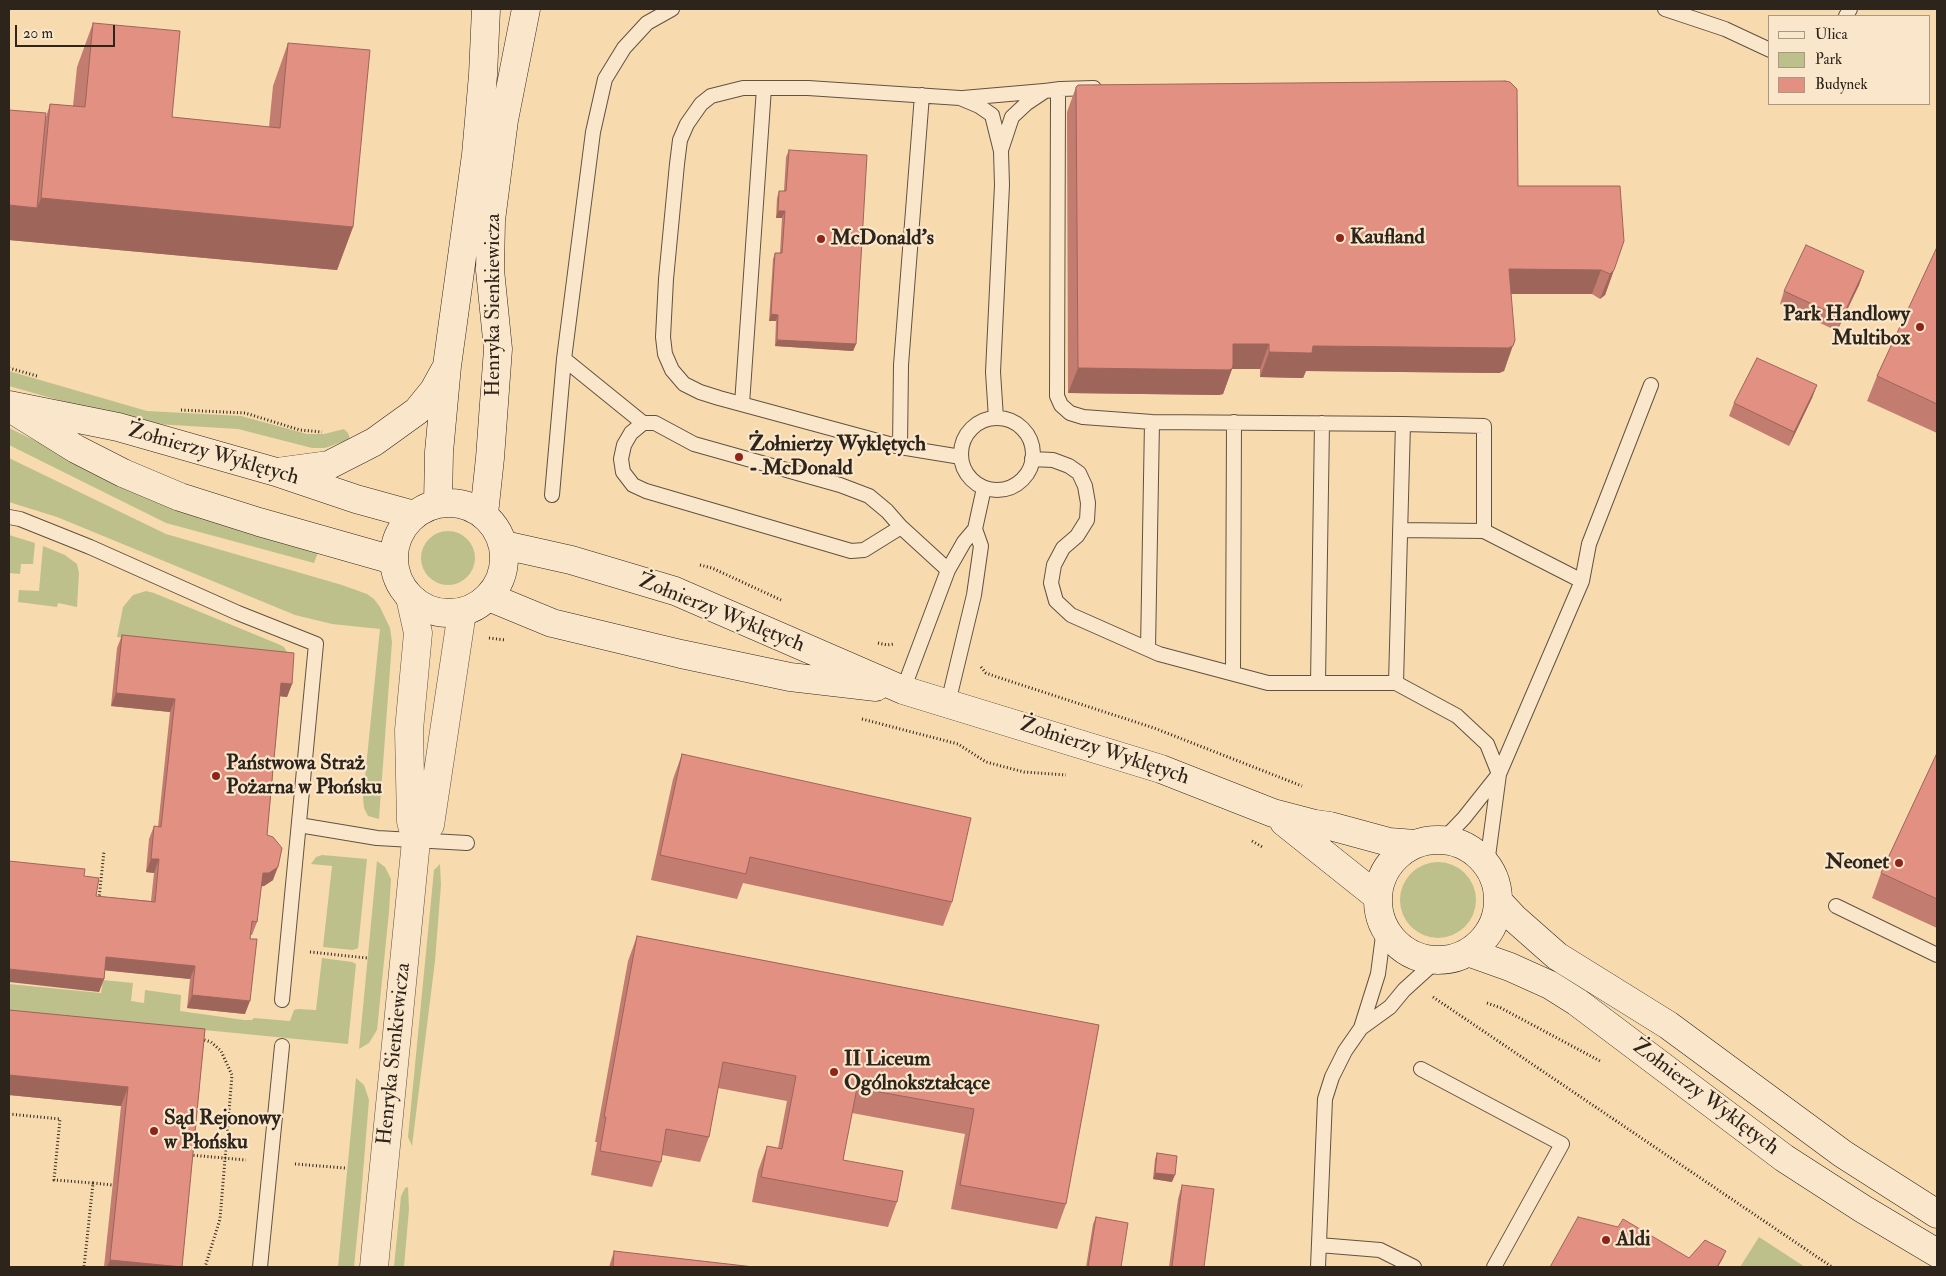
<!DOCTYPE html>
<html>
<head>
<meta charset="utf-8">
<style>
  body { margin:0 }
  #map { position:relative; width:1946px; height:1276px; overflow:hidden; background:#f8daaf; font-family:"IM FELL Double Pica",serif }
  canvas { display:block }
  .frame { position:absolute; inset:0; border:10px solid #2d251c; pointer-events:none }
  .legend { position:absolute; left:1768px; top:15px; width:162px; height:90px; box-sizing:border-box; background:#fae7cb; border:1px solid #a89985; margin:0; padding:6px 9px; list-style:none; font-size:15px; color:#2d251c }
  .legend li { display:flex; align-items:center; gap:10px; height:25px }
  .legend b { width:25px; border:1px solid #a89985 }
  .scale { position:absolute; left:15px; top:25px; width:100px; height:22px; box-sizing:border-box; border:2px solid #2d251c; border-top:0; padding-left:6px; font-size:15px; line-height:18px; white-space:nowrap; color:#2d251c; -webkit-text-stroke:4px #fae7cb; paint-order:stroke }
</style>
</head>
<body>
<div id="map">
<canvas width="1946" height="1276"></canvas>
<div class="frame"></div>
<ul class="legend">
<li><b style="height:6px;background:#fae7cb"></b>Ulica</li>
<li><b style="height:14px;background:#bdc08b"></b>Park</li>
<li><b style="height:14px;background:#e19082"></b>Budynek</li>
</ul>
<div class="scale">20 m</div>
</div>
<script>
const context = document.querySelector('canvas').getContext('2d');
context.lineJoin = 'round';
function fill(path, color) { context.fillStyle = color; context.fill(path, 'evenodd'); }
const toPath = rows => new Path2D(rows.map(r => 'M' + r).join(''));
function strokePath(path, color, width, dash) { context.strokeStyle = color; context.lineWidth = width; context.lineCap = dash ? 'butt' : 'round'; context.setLineDash(dash || []); context.stroke(path); }
function label(font, color, halo, rows, align = 'center') {
  context.font = font + ' "IM FELL Double Pica",serif'; context.lineWidth = 4.5; context.setLineDash([]); context.textBaseline = 'middle'; context.strokeStyle = halo; context.fillStyle = color; for (const [text, x, y, turn = 0] of rows) {
    context.save(); context.translate(x, y); context.rotate((+turn || 0) * Math.PI / 180); context.textAlign = isNaN(turn) ? turn : align; if (halo) context.strokeText(text, 0, 0); context.fillText(text, 0, 0); context.restore();
  }
}
fill(toPath([
  [9,371,147,411,241,416,307,434,324,434,344,429,348,433,350,439,325,448,312,448,238,429,139,423,9,386],
  [9,428,126,485,319,550,314,563,166,523,9,445],
  [9,458,166,534,342,585,367,594,374,599,380,607,390,628,392,642,379,819,368,816,364,808,363,797,380,629,332,624,295,615,57,517,9,502],
  '421 558a27 27 0 1 1 54 0a27 27 0 1 1-54 0Z',
  [9,535,35,543,33,564,21,564,20,574,9,573],
  [43,546,65,555,77,564,79,573,77,607,58,603,57,607,18,602,19,590,39,591],
  [146,591,154,593,278,644,284,647,288,654,117,637,123,607,133,595],
  [322,855,367,859,358,948,353,950,323,947,332,866,311,864,316,857],
  [377,861,385,867,391,879,389,912,377,1030,369,1043,359,1049],
  '1400 900a38 38 0 1 1 76 0a38 38 0 1 1-76 0Z',
  [440,864,441,885,435,961,412,1146,408,1137,434,870],
  [322,958,352,962,356,964,348,1044,9,1011,9,984,101,993,103,980,133,983,131,1001,144,1003,145,990,181,995,180,1011,244,1020,252,1020,254,1018,290,1021,294,1010,298,1009,316,1010],
  [356,1078,364,1085,369,1100,361,1197,354,1267,338,1267],
  [408,1187,409,1209,404,1267,394,1267,401,1196,405,1188],
  [1759,1237,1805,1267,1740,1267]
]), '#bdc08b');
const lane = toPath([
  [1665,9,1725,29,1770,50],
  [1846,16,1850,9],
  [1094,88,1060,89,1058,95,1057,396,1061,405,1070,413,1083,417,1152,422,1403,424,1396,683],
  [963,98,1044,91],
  [1001,150,1012,117,1027,103,1045,91,1060,89],
  [564,359,643,423,655,423,694,444,840,485,869,496,887,511,901,527,948,570],
  [742,404,764,88],
  '961 454a36 36 0 1 1 72 0a36 36 0 1 1-72 0Z',
  [643,423,631,433,624,445,621,459,623,472,633,485,646,491,851,551,864,550,901,527],
  [900,447,901,365,922,95],
  [961,457,900,447,719,398,700,392,684,384,672,370,665,354,663,337,666,279,677,164,680,140,687,124,701,104,711,96,743,88,808,88,960,98,979,106,992,115,1001,151,1002,185,993,372,996,418],
  [1032,459,1053,460,1069,466,1079,473,1085,486,1088,503,1087,520,1077,536,1063,548,1054,565,1051,583,1056,601,1071,615,1159,654,1268,683,1396,683,1457,716,1487,744,1499,774,1487,864],
  [552,495,564,359,593,132,605,79,624,48,647,23,672,9],
  [9,517,20,519,90,547,238,613,316,644,282,1000],
  [1400,530,1484,531,1484,426,1403,424],
  [1484,531,1582,581],
  [1148,649,1152,422],
  [1233,673,1234,422],
  [1318,683,1322,423],
  [903,690,948,570,964,542,975,529],
  [948,703,974,595,981,546,975,529,984,488],
  [299,825,377,838,467,843],
  [1443,840,1464,818,1499,774,1582,581,1589,544,1651,385],
  [1836,906,1937,955],
  [1361,1028,1378,974,1384,928],
  [1421,1069,1562,1144,1494,1267],
  [1319,1245,1380,1250,1414,1267],
  [260,1267,282,1046],
  [1318,1267,1325,1099,1332,1077,1345,1051,1361,1028,1390,1007,1404,990,1436,961]
]);
const street = toPath([
  [416,841,430,825,462,612],
  [374,1267,416,841,411,821,409,730,418,633,410,597]
]);
const secondary = toPath([
  [9,405,118,427,276,472,356,499,414,515],
  [18,413,76,449,123,473,180,497,259,522,393,560],
  [284,471,329,465,374,442,417,411,434,390,445,370],
  '394 558a55 55 0 1 1 110 0a55 55 0 1 1-110 0Z',
  [438,503,439,452,447,366,476,155,483,75,486,9],
  [484,514,490,458,498,349,490,270,491,220,504,120,526,9],
  [504,545,571,560,675,591,903,690,1161,769,1273,813,1315,824,1330,826,1389,842,1415,844],
  [489,597,552,623,681,654,790,677,876,687],
  [1284,822,1378,897],
  '1378 900a60 60 0 1 1 120 0a60 60 0 1 1-120 0Z',
  [1499,902,1515,919,1557,956,1668,1025,1843,1154,1937,1214],
  [1468,952,1510,967,1550,985,1577,1002,1784,1158,1863,1209,1937,1253]
]);
strokePath(lane, '#605241', 16);
strokePath(street, '#605241', 29);
strokePath(secondary, '#2d251c', 29);
strokePath(toPath([
  [9,368,37,376],
  [181,410,245,413,300,430,322,432],
  [700,565,712,568,781,600],
  [489,638,505,640],
  [878,643,887,645,894,644],
  [981,667,986,673,997,677,1154,728,1302,786],
  [862,719,958,744,986,762,1024,772,1066,775],
  [1252,841,1264,848],
  [99,899,104,851],
  [310,952,367,958],
  [1433,997,1832,1267],
  [1487,1003,1501,1008,1600,1061],
  [201,1039,211,1042,221,1051,232,1075,220,1219,205,1267],
  [9,1114,60,1119,54,1180,93,1183,84,1267],
  [190,1155,246,1160],
  [295,1164,345,1168],
  [93,1183,112,1185]
]), '#2d251c', 3, [1, 2.5]);
strokePath(lane, '#fae7cb', 14);
strokePath(street, '#fae7cb', 28);
strokePath(secondary, '#fae7cb', 28);
fill(toPath([
  [93,23,172,117,269,127,273,86,288,43,353,227,337,270,9,240,50,104,73,106,77,67],
  [1076,87,1518,186,1624,241,1605,295,1600,299,1592,294,1511,294,1506,365,1504,371,1499,373,1306,371,1303,378,1300,378,1260,377,1260,369,1232,369,1223,394,1219,395,1068,393,1067,112],
  [789,150,856,344,853,351,775,346,776,321,769,321,773,259,775,253,780,253,782,218,776,218,777,198,779,191,784,191,786,157],
  [1937,247,1937,433,1867,401,1877,376],
  [1864,271,1859,285,1837,331,1780,304,1784,291],
  [1817,385,1812,398,1789,446,1729,416,1734,403],
  [122,635,292,684,287,697,280,696,267,835,273,880,264,886,261,886,257,922,252,935,250,935,245,1014,187,1008,190,979,105,970,104,979,99,992,84,876,96,896,151,901,154,873,146,872,149,839,154,826,158,827,170,712,111,706,117,648],
  [1937,753,1937,928,1872,898,1881,873],
  [682,754,952,902,943,926,743,883,737,899,651,880,673,779],
  [637,936,1099,1025,1066,1204,1057,1229,951,1209,965,1134,852,1113,843,1160,897,1202,888,1227,752,1202,758,1171,767,1146,778,1148,787,1101,718,1088,709,1137,700,1162,662,1155,661,1162,652,1187,591,1175,597,1142,595,1142,628,961],
  [9,1010,205,1029,182,1267,104,1267,121,1106,9,1095],
  [1157,1153,1172,1182,1153,1179,1155,1159],
  [1182,1185,1204,1267,1169,1267,1178,1199],
  [1096,1217,1121,1267,1086,1267,1093,1224],
  [614,1251,754,1267,609,1267]
]), '#c27c70');
fill(toPath([
  [41,198,353,227,337,270,9,240,9,205,37,208],
  [778,211,785,211,782,218,776,218],
  [1509,269,1601,270,1592,294,1500,294],
  [1614,270,1605,295,1600,299,1610,274],
  [1864,271,1859,285,1837,331,1842,318],
  [771,314,778,315,776,321,769,321],
  [777,340,856,344,853,351,775,346],
  [1515,340,1504,371,1499,373,1306,371,1303,378,1300,378,1260,377,1269,352,1313,346],
  [1233,344,1269,344,1260,369,1232,369,1223,394,1219,395,1068,393,1078,368],
  [1817,385,1812,398,1789,446,1794,432],
  [281,683,292,684,287,697,277,696],
  [116,693,175,699,170,712,111,706],
  [151,859,159,859,154,873,146,872],
  [278,867,273,880,264,886,258,887,263,873],
  [106,957,195,966,190,979,101,970],
  [9,969,104,979,99,992,9,982],
  [192,995,250,1001,245,1014,187,1008],
  [9,1075,128,1087,121,1106,9,1095],
  [1155,1173,1175,1175,1172,1182,1153,1179],
  [1726,1251,1723,1258,1718,1267,1717,1267],
  [110,1260,182,1267,107,1267]
]), '#9e655b');
const building = toPath([
  [93,23,180,31,172,117,211,121,280,128,288,43,370,50,353,227,41,198,50,104,85,107,93,23],
  [1505,81,1510,82,1517,89,1518,186,1620,186,1624,241,1614,270,1610,274,1601,270,1509,269,1515,340,1513,346,1508,348,1313,346,1312,353,1309,353,1269,352,1269,344,1233,344,1233,365,1232,369,1228,370,1078,368,1076,87,1078,85,1505,81],
  [9,110,46,113,37,208,9,205,9,110],
  [789,150,867,155,856,344,777,340,778,315,771,314,775,253,782,253,785,211,778,211,779,191,786,191,789,150],
  [1806,245,1864,271,1842,318,1784,291,1806,245],
  [1937,247,1937,404,1877,376,1937,247],
  [1757,358,1817,385,1794,432,1734,403,1757,358],
  [122,635,294,653,292,684,281,683,267,835,273,837,282,848,278,867,269,873,263,873,257,922,252,921,250,939,257,939,250,1001,192,995,195,966,106,957,104,979,9,969,9,861,85,869,84,876,99,878,96,896,155,902,159,859,151,859,154,826,161,827,175,699,116,693,122,635],
  [1937,753,1937,899,1881,873,1937,753],
  [682,754,971,818,952,902,750,857,746,874,660,855,682,754],
  [637,936,1099,1025,1066,1204,960,1185,974,1109,857,1088,843,1160,903,1171,897,1202,761,1177,767,1146,782,1149,796,1076,723,1062,709,1137,666,1129,661,1162,600,1151,606,1117,604,1117,637,936],
  [9,1010,205,1029,182,1267,110,1260,128,1087,9,1075,9,1010],
  [1157,1153,1177,1156,1175,1175,1155,1173,1157,1153],
  [1182,1185,1214,1189,1204,1267,1172,1267,1182,1185],
  [1096,1217,1128,1223,1121,1267,1088,1267,1096,1217],
  [1578,1217,1618,1227,1623,1219,1689,1258,1705,1240,1726,1251,1717,1267,1550,1267,1578,1217],
  [614,1251,754,1267,613,1267,614,1251]
]);
fill(building, '#e19082');
strokePath(building, '#9e655b', 1);
for (const [x, y, r, color] of [
  [1340,238,5,"#8f2418"],
  [821,239,5,"#8f2418"],
  [1920,327,5,"#8f2418"],
  [739,457,5,"#8f2418"],
  [216,776,5,"#8f2418"],
  [1899,863,5,"#8f2418"],
  [834,1072,5,"#8f2418"],
  [154,1131,5,"#8f2418"],
  [1606,1240,5,"#8f2418"]
]) { const dot = new Path2D(); dot.arc(x, y, r, 0, 2 * Math.PI); context.fillStyle = color; context.fill(dot); strokePath(dot, '#fae7cb', 2); }
label('bold 21px', '#2d251c', '#fae7cb', [
  ["Kaufland",1350,238],
  ["McDonald's",831,239],
  ["Park Handlowy",1910,315,"right"],
  ["Multibox",1910,339,"right"],
  ["Żołnierzy Wyklętych",749,445],
  ["- McDonald",749,469],
  ["Państwowa Straż",226,764],
  ["Pożarna w Płońsku",226,788],
  ["Neonet",1889,863,"right"],
  ["II Liceum",844,1060],
  ["Ogólnokształcące",844,1084],
  ["Sąd Rejonowy",164,1119],
  ["w Płońsku",164,1143],
  ["Aldi",1616,1240]
], 'left');
label('21px', '#2d251c', '#fae7cb', [
  ["Henryka Sienkiewicza",494,305,-90],
  ["Żołnierzy Wyklętych",213,455,16],
  ["Żołnierzy Wyklętych",721,614,22],
  ["Żołnierzy Wyklętych",1104,752,18],
  ["Henryka Sienkiewicza",395,1054,-84],
  ["Żołnierzy Wyklętych",1705,1098,37]
]);
</script>
</body>
</html>
